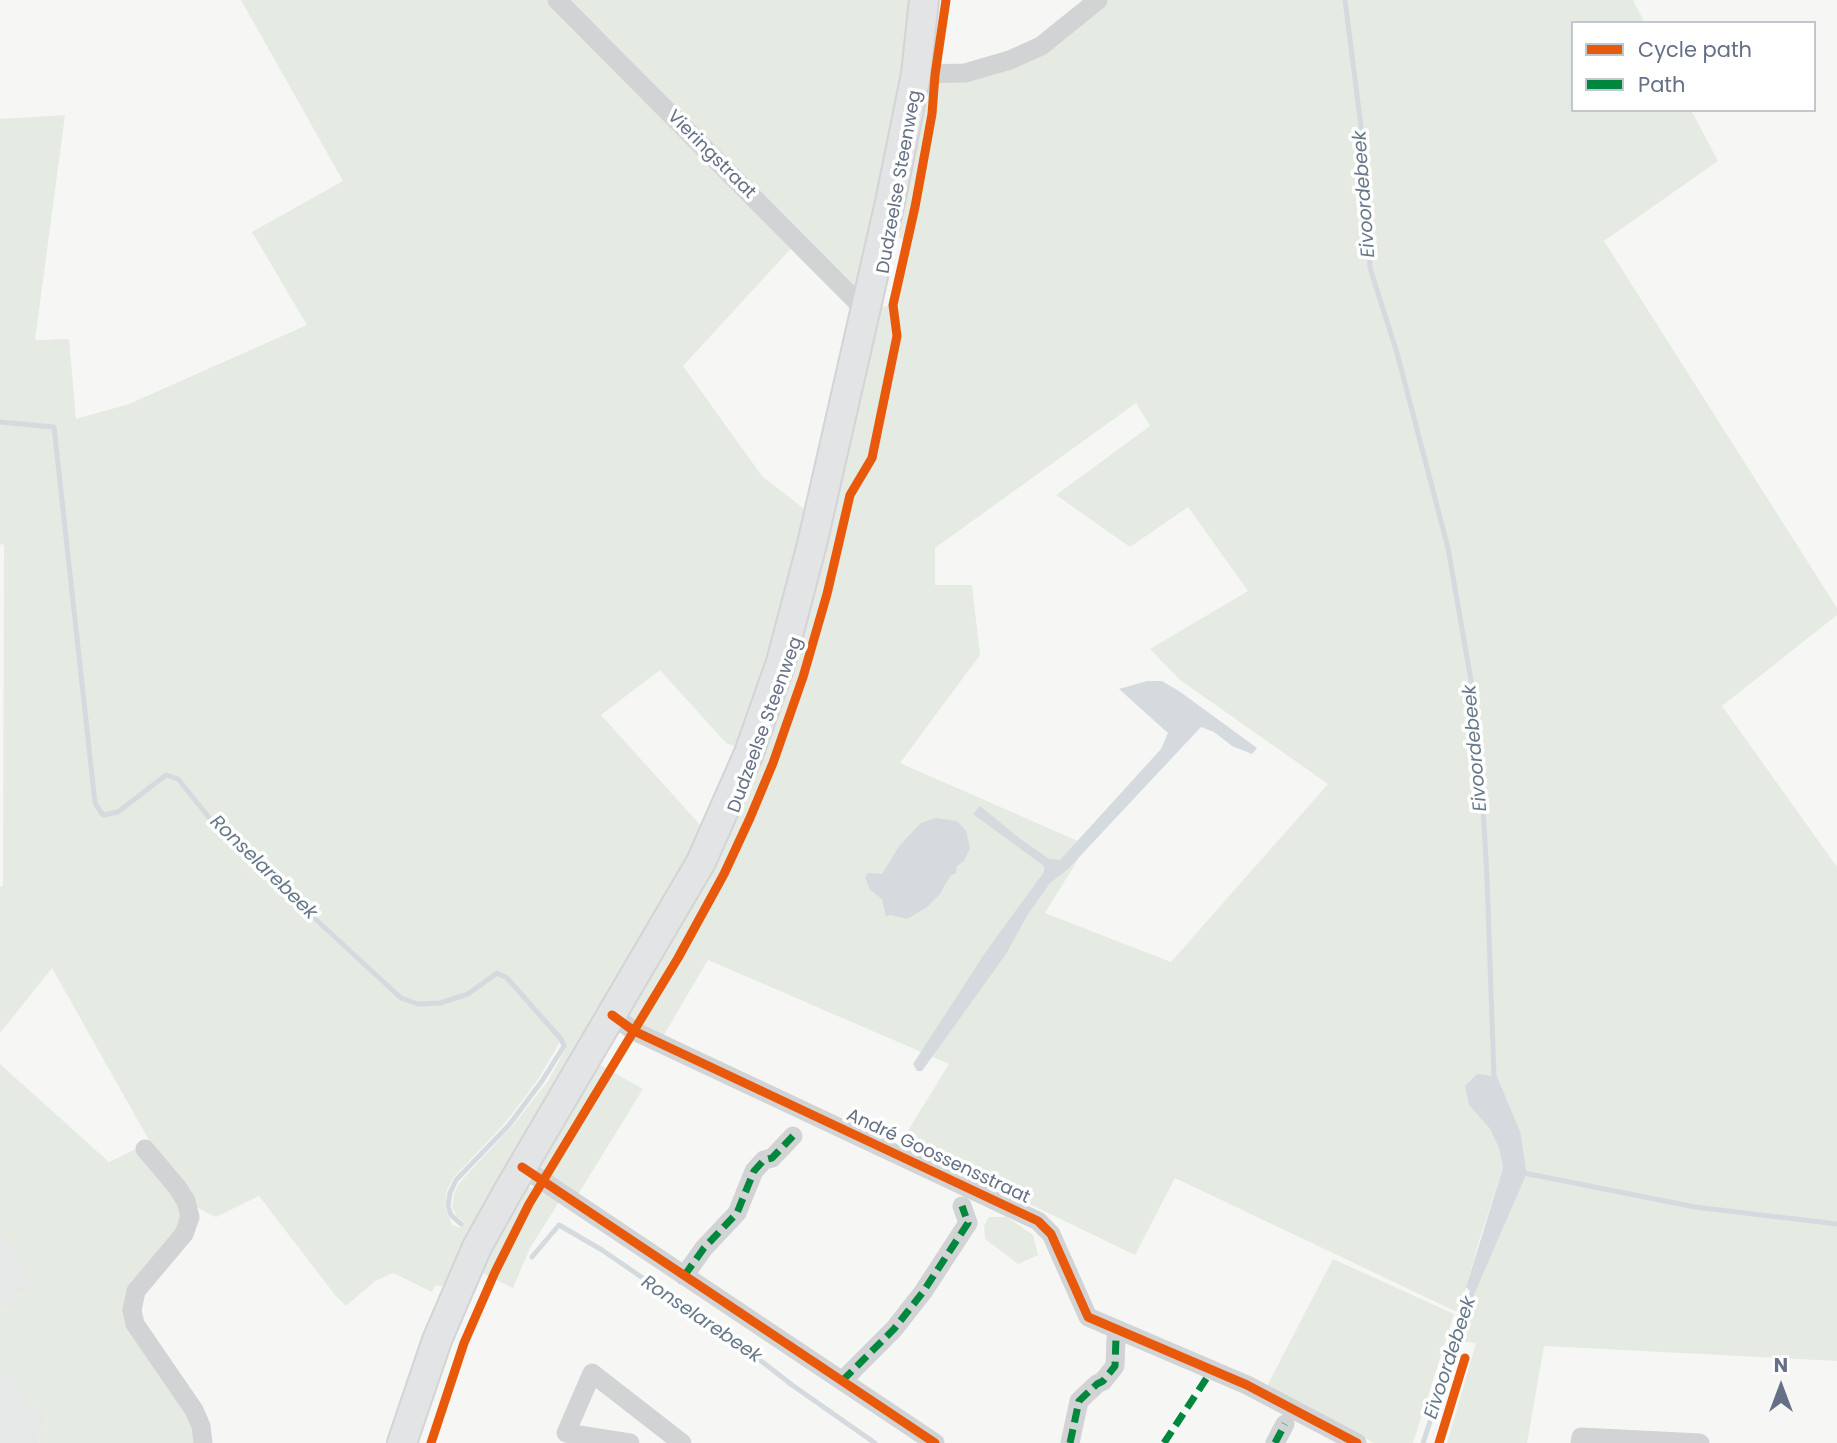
<!DOCTYPE html>
<html>
<head>
<meta charset="utf-8">
<style>
  body { margin:0 }
  #map { position:relative; width:1837px; height:1443px; overflow:hidden; background:#f6f7f5; font-family:Poppins,sans-serif }
  canvas { display:block }
  .legend { position:absolute; left:1571px; top:21px; width:245px; height:91px; box-sizing:border-box; background:#fff; border:2px solid #c1c6cf; margin:0; padding:9px 12px; list-style:none; font-size:21px; color:#657087 }
  .legend li { display:flex; align-items:center; gap:14px; height:35px }
  .legend b { width:35px; border:2px solid #c1c6cf }
  .north { position:absolute; left:1746px; top:1352px; width:70px; height:70px; -webkit-text-stroke:5px #fff; paint-order:stroke; rotate:0deg; font-size:19px; font-weight:700; line-height:28px; text-align:center; color:#657087 }
  .north::after { content:''; display:block; margin:auto; width:24px; height:32px; background:#657087; clip-path:polygon(50% 0,100% 100%,50% 72%,0 100%) }
</style>
</head>
<body>
<div id="map">
<canvas width="1837" height="1443"></canvas>
<ul class="legend">
<li><b style="height:9px;background:#e8590c"></b>Cycle path</li>
<li><b style="height:9px;background:#00873e"></b>Path</li>
</ul>
<div class="north">N</div>
</div>
<script>
const context = document.querySelector('canvas').getContext('2d');
context.lineJoin = 'round';
function fill(path, color) { context.fillStyle = color; context.fill(path, 'evenodd'); }
const toPath = rows => new Path2D(rows.map(r => 'M' + r).join(''));
function strokePath(path, color, width, dash) { context.strokeStyle = color; context.lineWidth = width; context.lineCap = dash ? 'butt' : 'round'; context.setLineDash(dash || []); context.stroke(path); }
function label(font, color, halo, rows, align = 'center') {
  context.font = font + ' Poppins,sans-serif'; context.lineWidth = 7; context.setLineDash([]); context.textBaseline = 'middle'; context.strokeStyle = halo; context.fillStyle = color; for (const [text, x, y, turn = 0] of rows) {
    context.save(); context.translate(x, y); context.rotate((+turn || 0) * Math.PI / 180); context.textAlign = isNaN(turn) ? turn : align; if (halo) context.strokeText(text, 0, 0); context.fillText(text, 0, 0); context.restore();
  }
}
fill(toPath([
  [0,1234,36,1280,0,1308],
  [0,1368,46,1419,37,1439,40,1443,0,1443]
]), '#e6e7e7');
fill(toPath([
  [241,0,924,0,866,310,888,306,892,303,906,241,892,234,924,84,1010,60,1098,0,1633,0,1645,23,1573,23,1573,110,1691,110,1718,161,1604,241,1837,608,1837,615,1722,706,1837,867,1837,1361,1544,1346,1527,1443,1447,1443,1476,1343,1456,1341,1472,1293,1524,1173,1518,1133,1469,1105,1490,1129,1499,1148,1503,1168,1479,1241,1459,1313,1175,1178,1135,1255,901,1142,949,1064,708,960,659,1043,612,1015,573,1052,480,1210,442,1287,436,1285,432,1292,393,1273,375,1281,346,1306,335,1295,259,1196,216,1217,186,1202,190,1217,132,1310,203,1443,40,1443,37,1439,46,1419,0,1368,0,1308,35,1280,0,1234,0,1064,109,1162,150,1142,52,968,0,1033,0,887,3,886,4,545,0,544,0,119,65,115,35,340,69,339,76,419,129,404,307,325,252,232,343,181],
  [797,242,865,311,817,519,762,476,683,366],
  [1136,403,1150,426,1056,495,1130,547,1188,507,1248,591,1150,649,1180,680,1328,784,1171,962,1045,913,1087,845,900,763,980,655,972,585,935,585,935,548],
  [660,670,726,743,749,753,711,837,601,715],
  [561,1040,566,1048,548,1081,514,1124,460,1182,455,1191,452,1206,456,1216,463,1221,460,1228,452,1225,445,1207,447,1190,453,1178,506,1122,539,1078],
  [595,1062,643,1089,577,1196,541,1171,541,1154],
  [532,1187,559,1202,530,1248,513,1288,478,1271,518,1192],
  [989,1217,1007,1217,1033,1235,1038,1255,1018,1264,985,1239,984,1226],
  [1333,1259,1454,1314,1413,1443,1374,1443,1267,1386]
]), '#e5eae3');
fill(toPath([
  [1147,681,1162,681,1179,691,1257,748,1252,754,1232,746,1214,732,1201,727,1068,869,1050,883,1028,914,1006,954,922,1071,917,1071,913,1064,987,950,1044,872,1044,866,973,814,980,806,1019,838,1049,859,1060,860,1161,749,1168,733,1119,689],
  [936,818,957,821,966,831,970,848,964,861,957,866,956,873,950,876,940,894,927,907,907,919,891,915,886,916,882,899,870,890,865,877,868,873,882,874,900,845,921,823],
  [1477,1074,1494,1076,1518,1133,1524,1173,1472,1293,1466,1287,1503,1168,1499,1148,1490,1129,1469,1105,1465,1086]
]), '#d5dadf');
strokePath(toPath([
  [1345,0,1365,158,1370,268,1397,353,1448,548,1478,721,1487,877,1494,1076,1518,1133,1524,1173,1472,1293,1423,1443],
  [0,422,54,427,95,803,103,815,118,812,166,775,178,779,220,831,401,998,418,1004,440,1003,468,994,497,973,507,978,561,1039,564,1046,542,1081,509,1125,456,1180,450,1193,448,1206,451,1215,461,1224],
  [1524,1173,1695,1207,1837,1224],
  [532,1257,559,1225,602,1250,742,1346,792,1385,875,1443]
]), '#d5dadf', 5);
const secondary = toPath([
  [402,1443,437,1340,477,1247,507,1193,701,862,749,753,781,662,812,544,890,202,916,74,924,0]
]);
strokePath(secondary, '#d3d4d5', 32);
strokePath(toPath([
  [557,0,865,310],
  [916,74,965,73,1010,60,1041,46,1098,0],
  [612,1015,634,1031,1038,1221,1051,1234,1088,1317,1247,1385,1357,1443],
  [145,1149,177,1187,186,1201,190,1217,184,1234,136,1291,132,1310,135,1324,194,1410,201,1426,203,1443],
  [522,1167,935,1443],
  [684,1276,704,1248,737,1213,754,1171,764,1160,772,1158,793,1136],
  [842,1381,894,1329,923,1292,968,1223,962,1206],
  [630,1443,566,1433,592,1373,682,1443],
  [1070,1443,1079,1401,1097,1384,1103,1381,1115,1366,1116,1338],
  [1275,1443,1285,1424],
  [1580,1443,1581,1437,1700,1443]
]), '#d2d3d4', 19);
strokePath(secondary, '#e3e4e5', 28);
strokePath(toPath([
  [684,1276,704,1248,737,1213,754,1171,764,1160,772,1158,793,1136],
  [842,1381,894,1329,923,1292,968,1223,962,1206],
  [1070,1443,1079,1401,1097,1384,1103,1381,1115,1366,1116,1338],
  [1164,1443,1212,1370],
  [1275,1443,1285,1424]
]), '#00873e', 7, [14, 7]);
strokePath(toPath([
  [612,1015,634,1031,1038,1221,1051,1234,1088,1317,1247,1385,1357,1443],
  [522,1167,935,1443],
  [431,1443,464,1343,495,1272,529,1204,678,958,724,874,750,818,773,763,803,677,827,594,850,495,872,458,897,336,893,305,915,207,932,114,935,75,946,0],
  [1439,1443,1465,1358]
]), '#e8590c', 9);
label('18px', '#657087', '#fff', [
  ["Vieringstraat",711,155,45],
  ["Dudzeelse Steenweg",900,182,-80],
  ["Dudzeelse Steenweg",766,725,-70],
  ["André Goossensstraat",938,1157,25]
]);
label('italic 19px', '#65788a', '#fff', [
  ["Eivoordebeek",1365,194,-94],
  ["Eivoordebeek",1476,748,-95],
  ["Ronselarebeek",263,868,44],
  ["Ronselarebeek",701,1320,34],
  ["Eivoordebeek",1451,1358,-72]
]);
</script>
</body>
</html>
